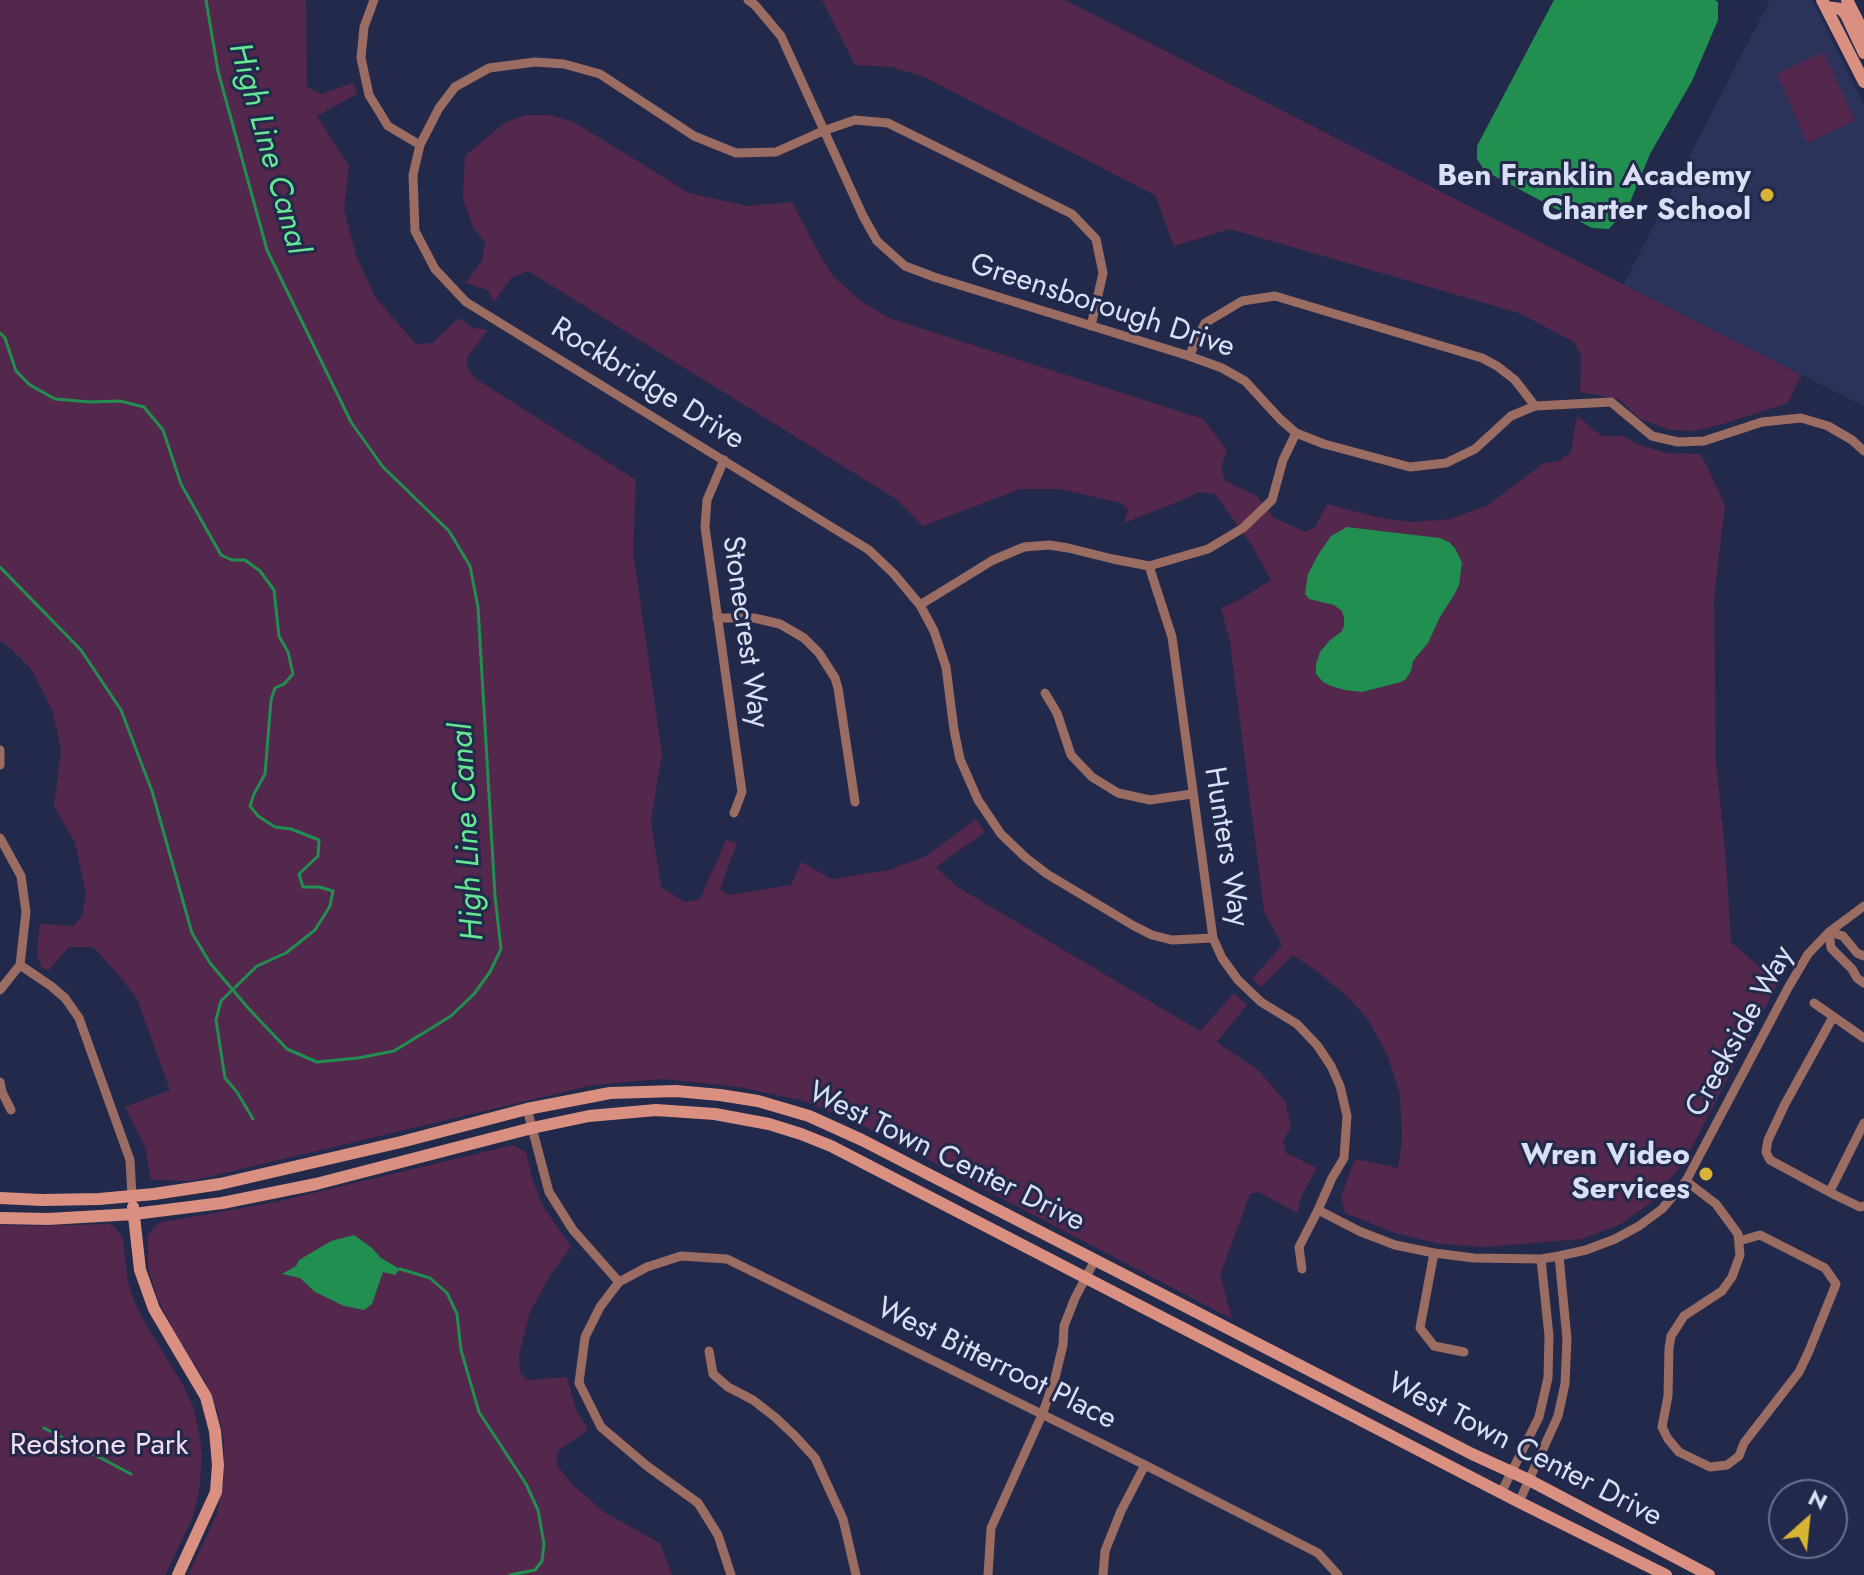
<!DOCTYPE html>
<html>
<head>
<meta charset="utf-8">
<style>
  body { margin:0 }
  #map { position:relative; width:1864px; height:1575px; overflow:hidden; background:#22294b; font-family:Jost,sans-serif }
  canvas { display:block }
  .north { position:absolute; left:1768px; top:1479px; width:80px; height:80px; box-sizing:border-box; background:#22294b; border:2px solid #6b728f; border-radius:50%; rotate:27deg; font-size:22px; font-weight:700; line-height:32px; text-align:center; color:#d9e0f6 }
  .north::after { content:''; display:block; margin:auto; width:28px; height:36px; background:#d8b434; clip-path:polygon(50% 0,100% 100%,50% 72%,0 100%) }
</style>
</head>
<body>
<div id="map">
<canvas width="1864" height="1575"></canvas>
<div class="north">N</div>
</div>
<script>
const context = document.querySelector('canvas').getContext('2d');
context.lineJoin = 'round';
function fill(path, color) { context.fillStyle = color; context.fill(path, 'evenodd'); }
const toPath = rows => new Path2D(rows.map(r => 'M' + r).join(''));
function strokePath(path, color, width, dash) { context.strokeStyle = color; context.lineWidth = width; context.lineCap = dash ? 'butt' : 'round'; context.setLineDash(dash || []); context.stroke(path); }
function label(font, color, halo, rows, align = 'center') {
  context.font = font + ' Jost,sans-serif'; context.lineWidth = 6; context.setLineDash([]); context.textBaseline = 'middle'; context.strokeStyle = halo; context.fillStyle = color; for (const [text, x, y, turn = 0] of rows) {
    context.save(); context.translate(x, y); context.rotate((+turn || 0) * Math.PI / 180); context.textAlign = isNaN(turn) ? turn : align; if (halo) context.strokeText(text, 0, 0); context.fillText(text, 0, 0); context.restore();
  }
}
fill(toPath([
  [1770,0,1812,0,1864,105,1864,406,1623,285]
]), '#2b335a');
fill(toPath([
  [0,0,306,0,307,87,321,94,353,83,357,94,317,116,349,166,344,209,356,255,375,297,416,344,432,343,459,318,473,328,488,330,468,356,467,367,476,379,636,480,633,550,662,754,651,821,661,887,685,902,700,899,726,840,737,843,720,889,729,895,791,885,801,862,832,879,889,870,926,856,976,819,985,832,936,867,956,886,1200,1031,1234,993,1247,1005,1217,1042,1258,1070,1285,1101,1291,1127,1283,1141,1286,1153,1317,1168,1302,1195,1297,1213,1259,1192,1250,1194,1220,1275,1232,1319,864,1126,804,1101,739,1087,663,1079,593,1085,191,1181,151,1180,145,1147,125,1107,170,1090,137,999,118,974,93,947,69,947,48,971,41,967,37,953,40,924,74,926,82,916,86,894,75,842,54,807,61,751,53,712,32,670,9,647,0,641],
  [822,0,1065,0,1801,375,1788,403,1723,424,1693,431,1670,430,1640,419,1619,399,1580,392,1581,356,1574,342,1519,313,1230,229,1174,246,1155,195,922,76,891,67,855,65],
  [1824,52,1855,121,1807,143,1777,74],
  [525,115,550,115,574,122,689,193,747,206,792,202,818,252,833,276,861,301,889,318,1203,419,1227,450,1221,468,1225,481,1257,496,1274,518,1306,532,1315,527,1327,504,1380,518,1412,522,1450,519,1488,505,1544,463,1559,461,1571,452,1577,416,1602,436,1623,436,1640,445,1666,453,1701,454,1725,505,1714,599,1716,762,1726,859,1731,942,1778,983,1685,1160,1653,1201,1621,1224,1582,1239,1487,1247,1439,1244,1395,1233,1345,1213,1341,1196,1355,1159,1398,1168,1402,1141,1400,1094,1388,1057,1369,1021,1350,999,1318,972,1293,955,1261,987,1252,979,1282,945,1264,911,1230,642,1221,608,1241,599,1271,580,1253,547,1215,494,1198,492,1190,497,1124,523,1128,509,1121,503,1060,489,1020,489,923,526,896,499,528,271,512,277,494,302,488,290,465,283,482,261,485,243,473,227,463,199,465,156,504,123],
  [513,1145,526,1152,533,1181,543,1206,571,1247,551,1274,530,1312,519,1355,520,1373,528,1380,567,1377,576,1409,588,1430,558,1451,556,1464,572,1484,604,1512,660,1543,672,1575,188,1575,217,1514,224,1480,224,1439,218,1412,205,1381,174,1331,157,1297,148,1268,148,1235,158,1223,276,1202],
  [109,1224,114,1226,123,1239,128,1283,135,1303,145,1323,183,1385,193,1406,199,1431,202,1456,199,1493,192,1519,165,1575,0,1575,0,1225,36,1226]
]), '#54274d');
fill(toPath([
  [1554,0,1715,0,1718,2,1718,20,1692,81,1650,154,1628,207,1609,229,1592,228,1485,171,1477,159,1477,146],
  [1347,527,1440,538,1449,542,1455,548,1462,563,1459,585,1454,595,1440,617,1428,643,1413,661,1411,671,1406,679,1401,682,1362,692,1345,690,1331,686,1323,682,1316,674,1316,664,1320,652,1330,640,1341,632,1344,626,1344,618,1342,611,1334,605,1309,599,1305,594,1308,574,1318,555,1331,536],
  [354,1235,372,1248,381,1258,400,1269,395,1275,383,1272,372,1304,364,1310,344,1306,315,1292,300,1278,282,1274,296,1266,299,1260,331,1241]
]), '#208f4f');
strokePath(toPath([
  [0,333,5,338,16,371,30,385,55,399,90,402,120,401,144,407,163,430,181,484,221,555,232,560,245,560,260,571,274,590,279,636,288,652,293,674,284,684,275,688,271,700,265,774,254,794,250,806,258,816,275,827,291,829,319,840,318,856,299,874,303,887,319,887,333,891,330,906,315,930,286,953,257,966,221,1001,216,1020,225,1078,237,1092,253,1119],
  [0,567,81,650,121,710,152,791,192,933,210,963,249,1009,287,1049,317,1062,358,1058,394,1051,451,1016,474,994,490,972,501,949,495,896,478,607,470,566,449,531,383,467,351,422,267,250,218,71,206,0],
  [400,1269,430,1278,447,1293,457,1314,461,1350,479,1412,526,1484,538,1510,544,1544,542,1561,535,1570,510,1575],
  [44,1428,131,1474]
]), '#208f4f', 3);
strokePath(toPath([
  [374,0,364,27,361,58,369,95,388,126,420,145],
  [748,0,755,5,781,36,863,216,877,241,905,266,934,277,1189,356,1222,368,1245,381,1280,419,1296,433,1324,444,1410,467,1446,463,1475,449,1511,416,1535,406,1611,402,1652,436,1678,442,1704,441,1762,422,1801,418,1828,426,1852,440,1864,451],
  [1091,326,1103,273,1096,239,1072,214,888,123,855,120,823,131,776,152,736,153,694,136,600,74,564,64,535,62,489,68,455,87,439,108,420,145,413,175,415,231,435,269,466,302,869,550,894,574,920,605,934,631,946,667,954,730,960,759,978,800,1001,834,1025,857,1047,874,1134,926,1152,935,1172,940,1213,938],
  [1189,356,1205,323,1242,301,1275,296,1482,358,1497,366,1515,380,1535,406],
  [724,460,707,500,705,527,742,792,734,813],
  [1149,566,1172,637,1213,938,1222,958,1238,980,1261,1002,1297,1024,1317,1045,1331,1066,1340,1086,1347,1116,1344,1158,1332,1178,1318,1210,1299,1247,1302,1269],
  [920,605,993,560,1024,547,1049,545,1068,548,1113,559,1149,566,1208,549,1243,528,1272,500,1283,460,1296,433],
  [717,618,754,618,780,624,804,638,819,653,835,678,838,688,855,802],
  [1045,693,1057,713,1071,755,1092,777,1118,793,1150,800,1192,794],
  [0,750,0,765],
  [0,838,21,876,26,912,20,965,0,990],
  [1864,956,1857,953,1843,936,1829,932,1831,948,1852,969,1857,978,1864,983],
  [20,965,51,986,65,998,79,1018,130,1160,132,1196],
  [1814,1003,1864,1038],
  [1833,1017,1785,1104,1768,1140,1766,1152,1770,1160,1835,1195,1860,1207,1864,1206],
  [0,1082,2,1092,11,1110],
  [527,1109,549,1192,573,1230,619,1282],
  [1686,1181,1716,1204,1738,1234,1740,1255,1732,1277,1722,1291,1684,1316,1671,1336,1669,1348,1668,1396,1662,1427,1668,1439,1679,1452,1710,1467,1727,1465,1739,1456,1744,1443,1799,1372,1809,1351,1836,1284,1825,1268,1760,1235,1739,1241],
  [1830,1191,1864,1123],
  [1318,1210,1361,1232,1395,1245,1434,1253,1474,1258,1541,1259,1559,1256,1586,1250,1615,1239,1639,1226,1662,1209,1686,1181,1788,988,1808,954,1829,932,1864,906],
  [1434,1253,1420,1328,1434,1346,1464,1352],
  [709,1351,713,1374,728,1387,753,1400,776,1418,795,1436,815,1458,843,1519,856,1575],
  [1501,1493,1539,1417,1548,1378,1549,1336,1541,1259],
  [1519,1502,1558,1416,1565,1384,1567,1339,1559,1256],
  [731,1575,718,1535,698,1503,647,1466,601,1427,579,1383,585,1337,600,1307,619,1282,647,1267,681,1256,727,1259,1145,1465,1318,1553,1338,1575],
  [988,1575,991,1528,1042,1415,1055,1378,1063,1345,1064,1326,1075,1298,1095,1260],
  [1103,1575,1105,1551,1121,1511,1145,1465]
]), '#9b6c62', 9);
strokePath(toPath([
  [1822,0,1864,82],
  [1847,0,1864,33],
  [1826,7,1841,9,1846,15,1864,53],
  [0,1198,42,1200,99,1199,154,1194,220,1184,401,1142,527,1109,610,1093,676,1091,720,1095,758,1101,809,1116,862,1140,1472,1454,1529,1480,1709,1575],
  [133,1207,140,1270,154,1309,206,1397,215,1431,218,1465,216,1492,178,1575],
  [0,1218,48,1219,134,1214,222,1203,316,1184,532,1128,589,1116,656,1110,715,1114,769,1124,801,1134,831,1146,1519,1502,1666,1575]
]), '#d99080', 12);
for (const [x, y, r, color] of [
  [1767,195,8,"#d8b434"],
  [1706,1174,8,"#d8b434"]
]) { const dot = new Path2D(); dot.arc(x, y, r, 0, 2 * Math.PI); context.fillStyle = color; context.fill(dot); strokePath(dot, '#22294b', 3); }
label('bold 30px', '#d9e0f6', '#22294b', [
  ["Ben Franklin Academy",1751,178],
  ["Charter School",1751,212],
  ["Wren Video",1690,1157],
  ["Services",1690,1191]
], 'right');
label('30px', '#d9e0f6', '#22294b', [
  ["Greensborough Drive",1102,307,18],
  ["Rockbridge Drive",647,385,32],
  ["Stonecrest Way",744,632,82],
  ["Hunters Way",1225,847,81],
  ["Creekside Way",1741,1032,-61],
  ["West Town Center Drive",946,1158,26],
  ["West Bitterroot Place",996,1365,26],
  ["West Town Center Drive",1524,1451,27]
]);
label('30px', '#f2dcee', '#22294b', [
  ["Redstone Park",99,1447]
]);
label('italic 32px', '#64e893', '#22294b', [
  ["High Line Canal",267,149,74],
  ["High Line Canal",469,832,-93]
]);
</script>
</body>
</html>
